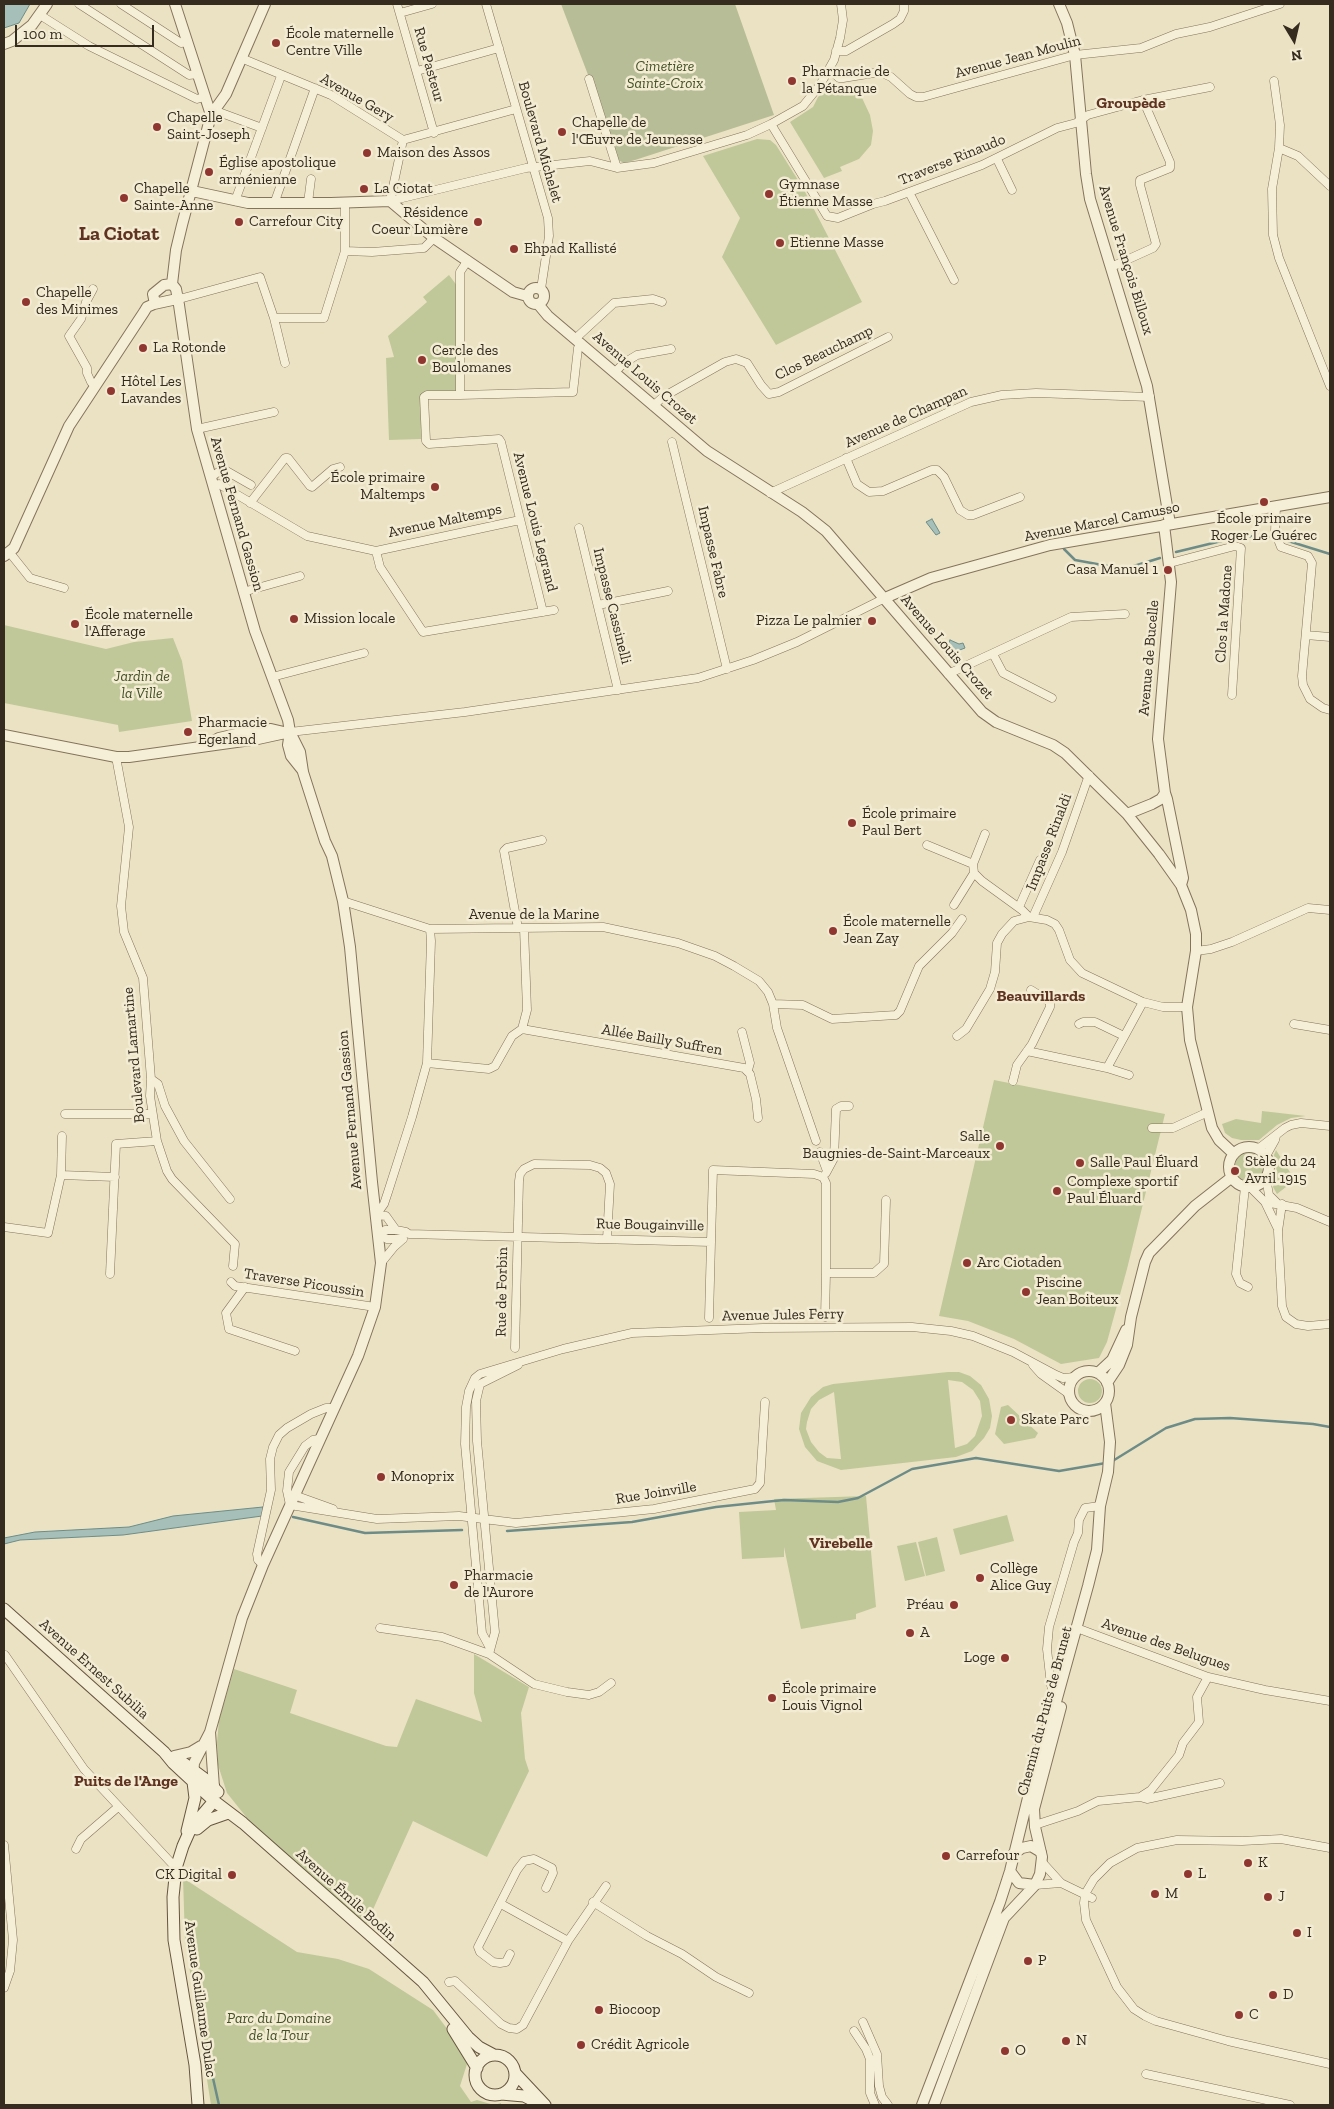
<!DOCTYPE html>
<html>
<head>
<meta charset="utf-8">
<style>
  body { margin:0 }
  #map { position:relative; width:1334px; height:2109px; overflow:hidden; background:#ebe2c4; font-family:"Zilla Slab",serif }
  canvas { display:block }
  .frame { position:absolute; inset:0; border:5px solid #362b1f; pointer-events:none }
  .north { position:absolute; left:1269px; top:15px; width:50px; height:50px; -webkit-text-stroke:4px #f3ecd3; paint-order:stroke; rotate:171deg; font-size:14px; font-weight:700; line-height:20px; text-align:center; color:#362b1f }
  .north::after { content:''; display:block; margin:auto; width:18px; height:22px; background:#362b1f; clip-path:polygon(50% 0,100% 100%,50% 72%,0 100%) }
  .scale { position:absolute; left:15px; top:25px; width:139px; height:22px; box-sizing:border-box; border:2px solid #362b1f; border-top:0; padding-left:6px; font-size:15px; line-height:18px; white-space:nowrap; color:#362b1f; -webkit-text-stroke:4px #f3ecd3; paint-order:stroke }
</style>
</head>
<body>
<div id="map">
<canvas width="1334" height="2109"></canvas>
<div class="frame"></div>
<div class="north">N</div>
<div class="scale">100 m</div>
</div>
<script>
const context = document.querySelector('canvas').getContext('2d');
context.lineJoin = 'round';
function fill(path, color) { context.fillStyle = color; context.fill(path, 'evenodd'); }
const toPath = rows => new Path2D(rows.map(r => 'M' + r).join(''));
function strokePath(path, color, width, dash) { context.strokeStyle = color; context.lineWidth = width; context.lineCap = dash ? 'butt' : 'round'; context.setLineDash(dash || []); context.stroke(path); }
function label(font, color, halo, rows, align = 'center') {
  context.font = font + ' "Zilla Slab",serif'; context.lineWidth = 5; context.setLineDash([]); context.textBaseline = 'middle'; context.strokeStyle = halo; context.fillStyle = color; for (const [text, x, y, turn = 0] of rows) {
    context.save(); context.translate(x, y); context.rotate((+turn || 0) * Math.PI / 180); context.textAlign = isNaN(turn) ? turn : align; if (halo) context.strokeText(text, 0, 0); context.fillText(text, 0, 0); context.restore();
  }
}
fill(toPath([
  [856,85,870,115,873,131,871,145,859,159,840,167,842,171,824,178,790,122,813,107,818,97,828,89],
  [757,139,770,140,776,145,803,188,862,302,776,345,722,257,740,218,703,156],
  [449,275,458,287,456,392,422,393,421,439,389,440,386,358,394,357,388,336,427,302,423,297],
  [4,625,106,649,134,642,173,638,182,661,192,721,119,732,118,725,4,703],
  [994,1080,1165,1114,1127,1269,1107,1342,1099,1358,1061,1364,1014,1339,968,1321,939,1316],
  [1262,1111,1306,1116,1291,1118,1277,1125,1259,1140,1241,1140,1232,1138,1225,1133,1222,1124,1236,1119,1261,1123],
  [1276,1150,1295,1180,1277,1194,1273,1187,1277,1172,1274,1155],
  '1235 1167a14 14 0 1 1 28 0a14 14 0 1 1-28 0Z',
  [948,1372,959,1372,970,1376,981,1385,989,1399,992,1416,990,1428,984,1438,972,1451,956,1457,841,1470,817,1461,805,1447,799,1429,801,1413,811,1397,823,1387,833,1384],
  [948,1380,962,1382,973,1390,980,1401,982,1416,975,1436,967,1444,955,1448],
  [834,1392,841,1459,840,1459,827,1458,819,1452,811,1442,806,1429,807,1422,811,1409,819,1400],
  '1078 1391a12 12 0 1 1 24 0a12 12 0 1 1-24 0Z',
  [1008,1405,1038,1433,1035,1438,1004,1444,995,1434,1001,1407],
  [866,1496,876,1607,856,1614,856,1619,801,1629,784,1547,784,1557,742,1559,739,1512,776,1510,774,1499],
  [1007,1515,1014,1541,960,1555,953,1529],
  [937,1537,945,1571,926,1576,918,1542],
  [916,1542,925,1576,905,1581,897,1546],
  [474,1654,529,1687,521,1713,525,1759,529,1771,487,1857,413,1821,366,1925,247,1818,227,1793,218,1765,217,1742,219,1720,234,1669,297,1690,290,1713,386,1746,397,1747,416,1699,482,1722,474,1693],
  [183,1878,297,1952,338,1959,369,1969,433,2010,460,2046,468,2061,460,2086,471,2102,477,2100,494,2105,501,2103,501,2105,211,2105,185,1940]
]), '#c0c899');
fill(toPath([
  [561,4,735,4,774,115,635,160,624,163,616,159,590,80]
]), '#b7be97');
const water = toPath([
  [4,4,30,4,19,23,4,28,4,4],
  [932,519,940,533,936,535,926,522,932,519],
  [950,640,959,644,963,643,965,648,957,651,947,647,950,640],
  [263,1507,262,1516,123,1535,20,1540,4,1544,4,1538,35,1532,129,1527,173,1516,263,1507]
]);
fill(water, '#a6bfb9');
strokePath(water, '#6d8c87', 1);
strokePath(toPath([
  [1285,540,1330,554],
  [1064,549,1075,560,1124,569,1160,558],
  [1176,552,1242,536,1272,537],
  [1111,1462,1166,1428,1195,1419,1230,1418,1313,1424,1330,1427],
  [293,1517,365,1533,462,1530],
  [507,1531,632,1522,716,1507,764,1502,784,1500,838,1502,858,1498,912,1469,976,1458,1059,1471,1106,1463],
  [206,2047,219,2105]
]), '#6d8c87', 2.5);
const minor = toPath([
  [79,4,189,75,198,74],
  [121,4,181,43,188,42],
  [397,4,434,133],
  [486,4,548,218,549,236,541,289],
  [400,13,432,4],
  [40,15,89,46,197,99,204,97],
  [836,51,846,51,893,24,900,19,904,11,904,4],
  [241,58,331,95,403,140],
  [829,69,839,78,843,78,880,72,891,77,910,94,916,97,923,97,1075,55,1141,48,1176,34,1210,27,1280,4],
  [417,71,499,48],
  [589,79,617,168],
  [1274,81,1280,125,1279,148,1272,189,1273,235,1279,258,1330,386],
  [216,111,262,128],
  [771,124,827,216,838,218,873,204,885,201,982,165,1057,128,1076,123,1088,115,1143,100,1210,87],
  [403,140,390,201,526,168,590,161,617,168,654,163,747,135,771,124,803,106,820,85,834,60,840,38,843,20,841,4],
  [403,140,516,109],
  [1279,148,1298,156,1330,186],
  [997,159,1012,190],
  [909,192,954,280],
  [235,201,281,76],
  [308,203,311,179],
  [274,204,315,88],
  [345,251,372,252,424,248,434,238],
  [468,260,460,272,460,395,573,392,578,348,581,343],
  [1111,267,1153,248,1156,244,1140,185,1140,180,1170,168,1170,162,1143,100],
  [93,289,86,302,81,319,69,336,87,368,87,373,91,382,95,386],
  [178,297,183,298,260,277,274,318,285,363],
  [274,318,324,318,345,251,345,203],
  [576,338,614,303,653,299,662,302],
  [614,373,624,363,637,355,671,349],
  [460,395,427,395,424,397,426,441,429,444,499,439,501,442,543,612],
  [653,406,663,397,725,362,736,359,747,363,761,385,769,394,779,392,888,337],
  [197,429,274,412],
  [672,442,727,669],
  [846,458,857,484,869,492,883,491,932,470,937,470,944,477,960,510,968,515,973,515,1020,497],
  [211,477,223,469,251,485],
  [213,486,219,484,307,536,376,551],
  [770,493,971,402,1002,395,1036,393,1150,397],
  [250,503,285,458,288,458,310,486,312,487,333,469,340,467],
  [1276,506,1275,532,1281,547,1308,556,1312,563,1302,676,1303,685,1310,699,1323,708,1330,710],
  [579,528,618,690],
  [376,551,380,567,423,632,554,610],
  [376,551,520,520],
  [10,553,30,578,64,588],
  [1170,563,1235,546,1241,548,1232,695],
  [243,592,300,576],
  [598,605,668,591],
  [1306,635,1330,637],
  [993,654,1003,673,1052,698],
  [948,674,1071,617,1125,614],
  [272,677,364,653],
  [290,732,465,712,698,678,753,660,797,642,885,598],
  [116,757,129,827,121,906,124,932,143,978,151,1079,150,1096,157,1141,167,1171,172,1179,235,1244,233,1266],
  [985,834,973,864,974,873,982,881,1022,910,1029,917],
  [927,845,973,864],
  [343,901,430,929,603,927,678,943,715,956,734,966,759,981,768,992,773,1004,777,1028,816,1141],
  [954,905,974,873],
  [1019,907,1040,860],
  [1033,917,1062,852,1089,775],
  [518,928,504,851,507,848,542,840],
  [1196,951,1211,949,1232,942,1308,908,1330,910],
  [773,1004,803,1005,832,1019,896,1015,900,1011,919,966,952,933,962,919],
  [1079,1024,1083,1022,1095,1022,1124,1036],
  [1294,1024,1330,1030],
  [522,1029,744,1068,750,1074,756,1099,758,1118],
  [742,1032,750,1063,748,1070],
  [957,1036,966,1029,990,989,995,972,997,943,1002,934,1014,921,1029,917,1047,920,1055,924,1059,930,1070,960,1082,973,1143,1002,1163,1007,1187,1007],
  [1027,1051,1107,1068,1143,1002],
  [427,1063,489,1069,495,1066,512,1036,522,1029,527,1010,524,928],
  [1107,1068,1129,1075],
  [151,1079,158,1084,165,1106,184,1141,230,1199],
  [1013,1081,1017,1065,1032,1044,1050,1007,1050,1002,1031,990],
  [65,1114,152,1114],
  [1152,1128,1173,1128,1208,1112],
  [1258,1149,1285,1128,1291,1125,1301,1123,1330,1126],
  [820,1152,827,1171,826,1173],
  [1266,1156,1275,1140,1276,1136],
  [827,1171,834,1158,836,1109,841,1106,849,1106],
  [61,1175,115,1177],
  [1266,1178,1269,1195,1277,1203],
  [1245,1187,1236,1274,1240,1283,1248,1287],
  [1250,1187,1265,1202,1297,1208,1330,1222],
  [1265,1202,1277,1227],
  [1282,1204,1278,1231,1282,1306,1286,1317,1296,1324,1308,1326,1330,1324],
  [376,1215,384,1204,388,1192,412,1117,427,1063,431,941,430,929],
  [376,1215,386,1216,396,1230],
  [4,1227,48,1233,61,1175,62,1136],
  [403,1239,387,1239,380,1235,385,1230,396,1230,406,1232,409,1234,711,1242,713,1170,814,1174,823,1177,826,1183,826,1273,874,1273,884,1264,886,1200],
  [381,1263,394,1247,403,1239],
  [110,1274,116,1144,157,1141],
  [231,1282,235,1286,375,1307],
  [245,1287,226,1313,229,1329,295,1351],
  [825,1317,826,1273],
  [709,1318,711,1242],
  [515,1348,519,1181,520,1174,524,1169,534,1164,590,1165,600,1168,606,1173,610,1184,607,1239],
  [1033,1365,1041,1374,1069,1394],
  [319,1439,313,1440,305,1446,289,1472,287,1491,290,1505,377,1519,459,1516,516,1523,654,1509,755,1489,760,1483,765,1402],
  [294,1495,333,1509],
  [263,1565,258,1560,257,1554,271,1490,270,1459,273,1447,279,1435,287,1428,311,1414,326,1408,333,1408],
  [380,1628,442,1637,489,1654,534,1684,567,1692,589,1695,599,1692,611,1683],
  [1082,1630,1208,1677,1265,1690,1330,1701],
  [490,1648,482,1633,465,1444,466,1407,469,1391,475,1378,480,1374,563,1349,632,1333,763,1328,912,1327,951,1331,973,1336,1013,1352,1056,1375,1063,1378,1075,1377],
  [489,1654,495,1632,477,1441,476,1401,480,1384,518,1365],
  [5,1655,84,1769,176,1868],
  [1056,1702,1051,1685,1047,1649,1049,1627,1074,1542,1078,1533,1079,1520,1085,1508,1100,1506],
  [1140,1797,1147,1799,1220,1783],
  [1035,1825,1078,1811,1098,1801,1140,1797,1151,1790,1179,1755,1183,1743,1199,1722,1197,1697,1208,1677],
  [4,1845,13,1940,10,1971,4,1988],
  [1330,1848,1281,1839,1242,1841,1177,1840,1137,1848,1110,1863,1094,1879,1085,1894,1084,1903,1086,1920,1117,1987,1134,2009,1145,2016,1156,2021,1228,2041,1330,2064],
  [76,1849,81,1839,118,1807],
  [1042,1862,1061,1883,1092,1898],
  [1035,1885,1061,1883],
  [593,1902,647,1936,682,1954,716,1977,749,1993],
  [501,1904,568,1941],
  [510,1954,506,1962,500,1963,493,1962,480,1952,478,1947,517,1870,524,1861,534,1859,552,1868,553,1873,546,1888],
  [449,1982,455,1981,501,2024,509,2028,517,2029,523,2025,568,1941,606,1886],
  [863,2022,877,2054,879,2086,882,2097,888,2105],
  [854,2031,866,2049,870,2059,870,2093,875,2105],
  [1146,2074,1290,2105]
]);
const tertiary = toPath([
  [1059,4,1067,23,1075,55,1086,174,1090,199,1147,386,1170,524],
  [4,44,12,41,32,25,47,4],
  [211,115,226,94,265,4],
  [192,191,248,203,331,203,390,201,434,238,513,292,527,296],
  [172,284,176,289,179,305,197,429,255,631,288,720,290,732,300,752,303,772,325,841,332,856,343,901,350,947,372,1182,381,1263,375,1307,358,1356,263,1565,242,1618,210,1732,214,1787],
  [172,284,176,250,182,225,211,115,175,4],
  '528 296a8 8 0 1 1 16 0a8 8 0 1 1-16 0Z',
  [157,303,154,299,153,294,164,285,172,284],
  [538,304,548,316,707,451,802,512,826,531,982,712,996,722,1053,745,1065,753,1127,814,1159,854,1181,885,1191,910,1196,934,1196,951,1187,1007,1190,1040,1212,1128,1219,1140,1234,1154],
  [1164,525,1171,582,1158,739,1165,793,1167,799,1183,878,1181,885],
  [4,556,14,548,69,426,144,312,147,307,154,304,177,299],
  [885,598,931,578,1050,545,1330,497],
  [290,732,288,745,291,756,303,771],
  [4,735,116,757,129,757,258,739,290,732],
  [206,745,219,738,241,733,271,729,284,732],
  [1127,814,1152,804,1161,799,1165,793],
  '1229 1167a20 20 0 1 1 40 0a20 20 0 1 1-40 0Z',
  '1069 1391a20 20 0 1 1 40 0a20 20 0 1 1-40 0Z',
  [1098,1373,1112,1360,1126,1330],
  [1107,1383,1119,1365,1127,1345,1131,1317,1145,1262,1149,1253,1195,1206,1232,1177],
  [174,1756,191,1752,201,1746],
  [193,1776,194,1763,210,1732],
  [1013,1854,1022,1848,1031,1846,1041,1852],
  [1010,1871,1019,1883,1035,1885],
  [922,2105,1000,1902,1010,1871,1040,1749,1056,1702,1088,1586,1097,1550,1100,1506,1108,1472,1110,1442,1105,1403],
  [934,2105,1004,1918,1035,1885,1040,1874,1042,1857,1035,1827,1034,1809,1061,1707]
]);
const secondary = toPath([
  [4,1609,164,1752,173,1763,214,1801,243,1823,423,1982,468,2037,479,2047,494,2055],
  [178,1759,205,1779,218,1792],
  [197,1829,208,1820,228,1813],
  [187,1831,195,1798,193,1782],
  [453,2029,477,2068],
  '475 2075a20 20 0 1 1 40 0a20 20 0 1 1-40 0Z',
  [515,2073,545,2105],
  [501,2094,524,2096,540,2104],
  [198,2105,195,2065,174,1940,173,1897,176,1868,183,1846,191,1828,214,1801,214,1787]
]);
strokePath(minor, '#85745c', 9);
strokePath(tertiary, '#85745c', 12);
strokePath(secondary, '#66553f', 13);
strokePath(minor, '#f6efd7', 8);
strokePath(tertiary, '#f6efd7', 10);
strokePath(secondary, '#f6efd7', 11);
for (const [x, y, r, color] of [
  [276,43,5,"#903630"],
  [792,81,5,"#903630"],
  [157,127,5,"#903630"],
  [562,132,5,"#903630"],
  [367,153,5,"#903630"],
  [209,172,5,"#903630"],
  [364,189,5,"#903630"],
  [769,194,5,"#903630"],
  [124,198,5,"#903630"],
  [239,222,5,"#903630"],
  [478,222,5,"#903630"],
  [780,243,5,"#903630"],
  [514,249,5,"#903630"],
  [26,302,5,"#903630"],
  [143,348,5,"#903630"],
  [422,360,5,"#903630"],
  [111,391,5,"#903630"],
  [435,487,5,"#903630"],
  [1264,502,5,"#903630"],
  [1168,570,5,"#903630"],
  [294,619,5,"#903630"],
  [872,621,5,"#903630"],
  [75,624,5,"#903630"],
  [188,732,5,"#903630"],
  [852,823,5,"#903630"],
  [833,931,5,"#903630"],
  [1000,1146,5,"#903630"],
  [1080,1163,5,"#903630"],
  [1235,1171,5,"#903630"],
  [1057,1191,5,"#903630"],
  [967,1263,5,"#903630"],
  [1026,1292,5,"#903630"],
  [1011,1420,5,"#903630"],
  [381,1477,5,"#903630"],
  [980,1578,5,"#903630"],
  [454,1585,5,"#903630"],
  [954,1605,5,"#903630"],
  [910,1633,5,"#903630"],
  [1005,1658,5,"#903630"],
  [772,1698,5,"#903630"],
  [946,1856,5,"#903630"],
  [1248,1863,5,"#903630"],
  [1188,1874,5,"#903630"],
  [232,1875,5,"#903630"],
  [1155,1894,5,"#903630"],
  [1268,1897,5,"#903630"],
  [1297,1933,5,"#903630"],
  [1028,1961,5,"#903630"],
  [1273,1995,5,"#903630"],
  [599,2010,5,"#903630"],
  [1239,2015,5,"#903630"],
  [1066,2041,5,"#903630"],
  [581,2045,5,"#903630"],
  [1005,2051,5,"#903630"]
]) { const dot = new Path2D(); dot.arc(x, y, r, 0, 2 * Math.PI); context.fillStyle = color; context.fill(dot); strokePath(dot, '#f3ecd3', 2); }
label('15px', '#362b1f', '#f3ecd3', [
  ["École maternelle",286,34],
  ["Centre Ville",286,51],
  ["Pharmacie de",802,72],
  ["la Pétanque",802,89],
  ["Chapelle",167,118],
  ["Saint-Joseph",167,135],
  ["Chapelle de",572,123],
  ["l'Œuvre de Jeunesse",572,140],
  ["Maison des Assos",377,153],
  ["Église apostolique",219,163],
  ["arménienne",219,180],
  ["Gymnase",779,185],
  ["Étienne Masse",779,202],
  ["Chapelle",134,189],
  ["Sainte-Anne",134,206],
  ["La Ciotat",374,189],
  ["Résidence",468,213,"right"],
  ["Coeur Lumière",468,230,"right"],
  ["Carrefour City",249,222],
  ["Etienne Masse",790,243],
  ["Ehpad Kallisté",524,249],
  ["Chapelle",36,293],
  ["des Minimes",36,310],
  ["La Rotonde",153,348],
  ["Cercle des",432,351],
  ["Boulomanes",432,368],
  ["Hôtel Les",121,382],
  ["Lavandes",121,399],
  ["École primaire",425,478,"right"],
  ["Maltemps",425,495,"right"],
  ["École primaire",1264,519,"center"],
  ["Roger Le Guérec",1264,536,"center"],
  ["Casa Manuel 1",1158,570,"right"],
  ["École maternelle",85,615],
  ["l'Afferage",85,632],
  ["Mission locale",304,619],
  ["Pizza Le palmier",862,621,"right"],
  ["Pharmacie",198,723],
  ["Egerland",198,740],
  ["École primaire",862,814],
  ["Paul Bert",862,831],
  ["École maternelle",843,922],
  ["Jean Zay",843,939],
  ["Salle",990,1137,"right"],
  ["Baugnies-de-Saint-Marceaux",990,1154,"right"],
  ["Stèle du 24",1245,1162],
  ["Avril 1915",1245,1179],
  ["Salle Paul Éluard",1090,1163],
  ["Complexe sportif",1067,1182],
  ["Paul Éluard",1067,1199],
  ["Arc Ciotaden",977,1263],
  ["Piscine",1036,1283],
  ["Jean Boiteux",1036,1300],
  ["Skate Parc",1021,1420],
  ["Monoprix",391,1477],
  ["Collège",990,1569],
  ["Alice Guy",990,1586],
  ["Pharmacie",464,1576],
  ["de l'Aurore",464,1593],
  ["Préau",944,1605,"right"],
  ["A",920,1633],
  ["Loge",995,1658,"right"],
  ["École primaire",782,1689],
  ["Louis Vignol",782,1706],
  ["Carrefour",956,1856],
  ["K",1258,1863],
  ["L",1198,1874],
  ["CK Digital",222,1875,"right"],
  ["M",1165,1894],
  ["J",1278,1897],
  ["I",1307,1933],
  ["P",1038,1961],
  ["D",1283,1995],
  ["Biocoop",609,2010],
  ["C",1249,2015],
  ["N",1076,2041],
  ["Crédit Agricole",591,2045],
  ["O",1015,2051]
], 'left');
label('15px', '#362b1f', '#f3ecd3', [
  ["Avenue Jean Moulin",1018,57,-15],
  ["Rue Pasteur",429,65,74],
  ["Avenue Gery",357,98,30],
  ["Boulevard Michelet",540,142,74],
  ["Traverse Rinaudo",952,160,-22],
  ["Avenue François Billoux",1126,260,73],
  ["Clos Beauchamp",824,353,-26],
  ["Avenue Louis Crozet",645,378,41],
  ["Avenue de Champan",906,417,-24],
  ["Avenue Fernand Gassion",237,514,74],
  ["Avenue Maltemps",445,521,-12],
  ["Avenue Louis Legrand",535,522,76],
  ["Avenue Marcel Camusso",1102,522,-11],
  ["Impasse Fabre",713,552,77],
  ["Impasse Cassinelli",612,606,76],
  ["Clos la Madone",1224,614,-86],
  ["Avenue Louis Crozet",947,647,49],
  ["Avenue de Bucelle",1149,658,-85],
  ["Impasse Rinaldi",1049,842,-69],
  ["Avenue de la Marine",534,915],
  ["Allée Bailly Suffren",662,1040,10],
  ["Boulevard Lamartine",134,1055,-95],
  ["Avenue Fernand Gassion",350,1110,-95],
  ["Rue Bougainville",650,1225,1],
  ["Traverse Picoussin",304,1283,9],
  ["Rue de Forbin",502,1292,-89],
  ["Avenue Jules Ferry",783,1315,-1],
  ["Rue Joinville",656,1493,-9],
  ["Avenue des Belugues",1166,1645,19],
  ["Avenue Ernest Subilia",94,1669,42],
  ["Chemin du Puits de Brunet",1045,1711,-75],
  ["Avenue Émile Bodin",346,1895,42],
  ["Avenue Guillaume Dulac",200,1999,82]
]);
label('italic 15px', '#435127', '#f3ecd3', [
  ["Cimetière",665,67],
  ["Sainte-Croix",665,84],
  ["Jardin de",142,677],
  ["la Ville",142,694],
  ["Parc du Domaine",279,2019],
  ["de la Tour",279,2036]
]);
label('bold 16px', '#5f3221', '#f3ecd3', [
  ["Groupède",1131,103],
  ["Beauvillards",1041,996],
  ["Virebelle",841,1543],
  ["Puits de l'Ange",126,1781]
]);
label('bold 20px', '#5f3221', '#f3ecd3', [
  ["La Ciotat",119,234]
]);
</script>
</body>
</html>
